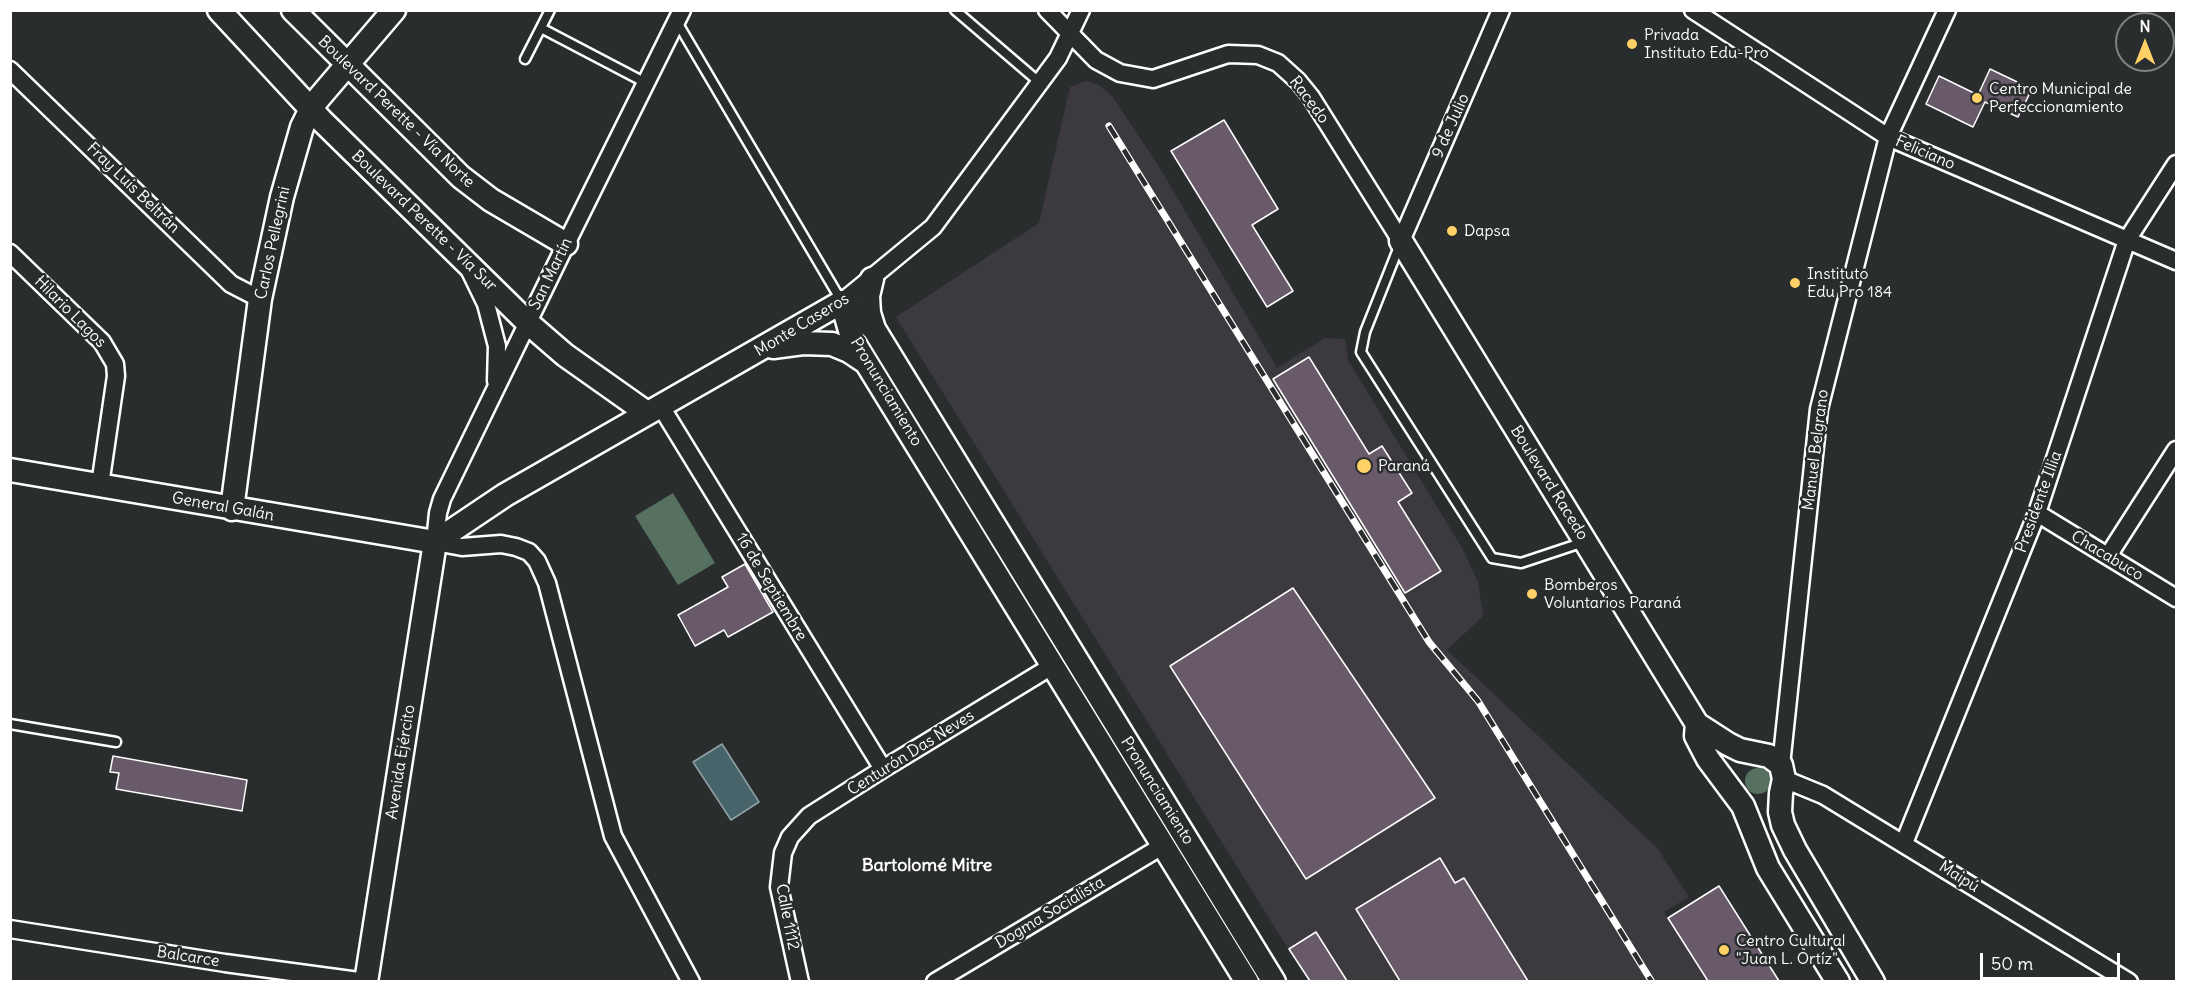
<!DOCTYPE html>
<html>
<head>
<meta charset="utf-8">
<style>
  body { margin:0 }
  #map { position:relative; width:2187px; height:992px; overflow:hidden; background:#2a2d2e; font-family:Delius,sans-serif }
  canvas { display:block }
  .frame { position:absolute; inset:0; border:12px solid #fff; pointer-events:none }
  .north { position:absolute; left:2115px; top:12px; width:60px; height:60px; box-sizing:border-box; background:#2a2d2e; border:2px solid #7f8182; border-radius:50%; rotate:0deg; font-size:16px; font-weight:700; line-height:24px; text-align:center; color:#fff }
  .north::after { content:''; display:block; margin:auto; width:21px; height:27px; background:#ffd166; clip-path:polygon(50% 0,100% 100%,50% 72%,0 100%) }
  .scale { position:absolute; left:1980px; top:953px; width:140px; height:27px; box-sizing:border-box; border:3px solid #fff; border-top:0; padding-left:8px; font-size:18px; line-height:21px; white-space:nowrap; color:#fff; -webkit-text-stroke:4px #2a2d2e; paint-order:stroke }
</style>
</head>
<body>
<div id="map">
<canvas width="2187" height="992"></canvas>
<div class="frame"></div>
<div class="north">N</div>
<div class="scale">50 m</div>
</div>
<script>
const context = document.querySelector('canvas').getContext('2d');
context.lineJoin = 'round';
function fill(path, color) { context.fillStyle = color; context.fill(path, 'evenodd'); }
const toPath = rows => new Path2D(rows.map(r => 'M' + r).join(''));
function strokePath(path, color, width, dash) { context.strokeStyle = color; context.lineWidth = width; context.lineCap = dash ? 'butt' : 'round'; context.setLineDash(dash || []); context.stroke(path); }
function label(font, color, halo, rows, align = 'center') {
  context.font = font + ' Delius,sans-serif'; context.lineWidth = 5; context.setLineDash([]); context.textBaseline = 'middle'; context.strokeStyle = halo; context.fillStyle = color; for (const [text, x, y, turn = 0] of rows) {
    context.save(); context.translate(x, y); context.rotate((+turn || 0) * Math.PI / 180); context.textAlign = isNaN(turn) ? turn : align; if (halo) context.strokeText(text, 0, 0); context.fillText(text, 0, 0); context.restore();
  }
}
fill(toPath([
  [1086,81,1099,85,1112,96,1158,165,1277,368,1325,338,1345,339,1348,360,1462,548,1478,582,1483,616,1447,650,1657,848,1689,897,1664,912,1708,981,1308,981,896,317,1039,223,1070,87]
]), '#3d3a3f');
fill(toPath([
  [673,493,715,563,678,585,635,516],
  '1745 781a13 13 0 1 1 26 0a13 13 0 1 1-26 0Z'
]), '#567160');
const water = toPath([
  [722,744,759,802,731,820,693,762,722,744]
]);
fill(water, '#47646b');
strokePath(water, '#91a2a6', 1.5);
const building = toPath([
  [1990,69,2032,89,2018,117,1985,102,1973,127,1926,104,1939,76,1978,95,1990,69],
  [1224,120,1278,209,1252,225,1293,291,1267,307,1171,151,1224,120],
  [1309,357,1369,454,1382,446,1412,493,1398,502,1441,571,1405,593,1273,379,1309,357],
  [745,564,773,612,728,637,724,630,695,646,678,615,728,587,722,577,745,564],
  [1293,588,1435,798,1306,879,1170,666,1293,588],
  [113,756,247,780,242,811,116,789,119,773,110,772,113,756],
  [1440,858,1455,883,1464,878,1528,981,1400,981,1356,909,1440,858],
  [1719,886,1779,981,1708,981,1668,918,1719,886],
  [1316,932,1347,981,1310,981,1289,949,1316,932]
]);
fill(building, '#685a68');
strokePath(building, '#fff', 1.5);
const lane = toPath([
  [955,10,1039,82],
  [677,22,842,302],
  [541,28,646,83],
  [525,59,550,10],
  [1400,244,1365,332,1361,352,1492,558,1521,563,1584,542],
  [10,724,116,742]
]);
const street = toPath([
  [682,10,566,244,442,499,438,513,435,542,462,547,501,544,516,547,529,552,537,561,547,583,613,836,691,982],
  [1047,10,1096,60,1120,73,1153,79,1228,54,1258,55,1278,63,1298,81,1311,97,1401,241],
  [1693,10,1888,137,2176,261],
  [10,70,231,284,260,299],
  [1401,241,1501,10],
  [10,253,102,342,115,364,116,376,100,485],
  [470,271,486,304,491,323,497,346,496,381],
  [842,302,933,227,1058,58,1081,10],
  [660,405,883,769],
  [2037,513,2176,598],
  [2108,556,2176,450],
  [1781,765,1819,409,1888,137,1947,10],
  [1784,779,1823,795,2129,982],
  [1904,843,2037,513,2127,240,2176,164],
  [10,929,225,963,366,982],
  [800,982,779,887,783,853,790,837,809,816,883,769,1052,666],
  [935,982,1164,845]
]);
const secondary = toPath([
  [219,10,321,120,528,323,565,355,647,413],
  [293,10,461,177,491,200,566,244],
  [1401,241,1697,724,1728,744,1740,750,1769,756,1781,765,1784,779,1781,793,1780,812,1783,825,1795,850,1873,982],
  [872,279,868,296,869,313,874,329],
  [842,302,874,329,1274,982],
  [842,302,853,341,1247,982],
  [773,347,803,343,832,344,849,351,864,361],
  [10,470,435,542],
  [232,509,260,299,282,197,302,127,311,109,318,99,394,10],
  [435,542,505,495,842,302],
  [1697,724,1696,736,1708,759,1743,806,1768,868,1838,982],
  [366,982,435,542]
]);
strokePath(lane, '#fff', 13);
strokePath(street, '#fff', 21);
strokePath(secondary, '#fff', 27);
strokePath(lane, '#2a2d2e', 8);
strokePath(street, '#2a2d2e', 16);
strokePath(secondary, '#2a2d2e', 22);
const rail = toPath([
  [1109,126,1429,642,1478,701,1652,982]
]);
strokePath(rail, '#fff', 7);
strokePath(rail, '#2a2d2e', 4.5, [14]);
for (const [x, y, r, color] of [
  [1632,44,6,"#ffd166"],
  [1977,98,6,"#ffd166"],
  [1452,231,6,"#ffd166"],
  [1795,283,6,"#ffd166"],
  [1364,466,8,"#ffd166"],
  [1532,594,6,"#ffd166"],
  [1724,950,6,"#ffd166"]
]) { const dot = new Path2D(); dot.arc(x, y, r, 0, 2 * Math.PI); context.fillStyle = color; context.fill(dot); strokePath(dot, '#2a2d2e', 2); }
label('16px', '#fff', '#2a2d2e', [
  ["Privada",1644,35],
  ["Instituto Edu-Pro",1644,53],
  ["Centro Municipal de",1989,89],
  ["Perfeccionamiento",1989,107],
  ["Dapsa",1464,231],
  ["Instituto",1807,274],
  ["Edu Pro 184",1807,292],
  ["Paraná",1378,466],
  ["Bomberos",1544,585],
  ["Voluntarios Paraná",1544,603],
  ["Centro Cultural",1736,941],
  ["\"Juan L. Ortíz\"",1736,959]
], 'left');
label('16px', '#fff', '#2a2d2e', [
  ["Racedo",1309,100,53],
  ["Boulevard Perette - Vía Norte",396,112,44],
  ["9 de Julio",1451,126,-66],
  ["Feliciano",1925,153,23],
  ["Fray Luis Beltrán",133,188,44],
  ["Boulevard Perette - Vía Sur",424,221,44],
  ["Carlos Pellegrini",273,243,-78],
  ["San Martín",551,274,-64],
  ["Hilario Lagos",70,312,45],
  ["Monte Caseros",802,325,-31],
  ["Pronunciamiento",886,392,59],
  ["Manuel Belgrano",1816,450,-83],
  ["Boulevard Racedo",1549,483,58],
  ["Presidente Illia",2039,502,-70],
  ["General Galán",223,507,10],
  ["Chacabuco",2107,556,31],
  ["16 de Septiembre",771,587,59],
  ["Centurón Das Neves",911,753,-32],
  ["Avenida Ejército",401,762,-81],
  ["Pronunciamiento",1157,791,58],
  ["Maipú",1959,877,32],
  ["Dogma Socialista",1050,913,-31],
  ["Calle 1112",787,917,79],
  ["Balcarce",188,957,9]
]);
label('bold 18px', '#fff', '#2a2d2e', [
  ["Bartolomé Mitre",927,866]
]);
</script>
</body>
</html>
